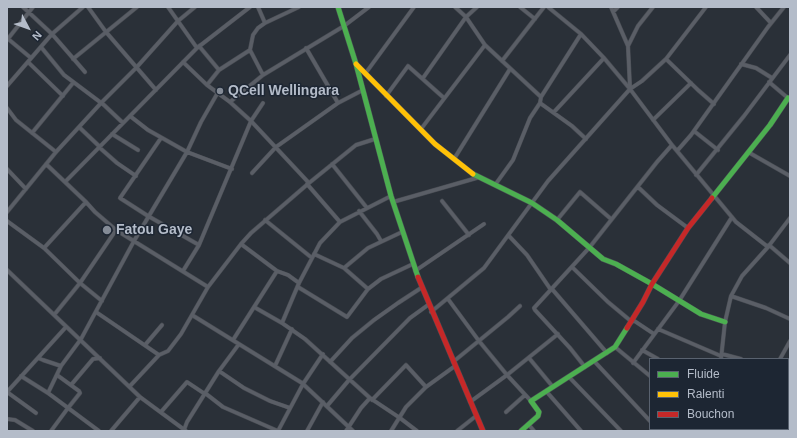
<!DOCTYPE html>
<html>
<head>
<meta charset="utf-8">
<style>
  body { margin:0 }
  #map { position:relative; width:797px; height:438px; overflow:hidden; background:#2a3038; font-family:Arial,sans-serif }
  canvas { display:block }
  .frame { position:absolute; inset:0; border:8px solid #b4bcc9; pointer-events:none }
  .legend { position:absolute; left:649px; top:358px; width:140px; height:72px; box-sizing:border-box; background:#1d2633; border:1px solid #59626f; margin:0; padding:5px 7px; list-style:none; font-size:12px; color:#b4bcc9 }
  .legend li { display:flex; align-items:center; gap:8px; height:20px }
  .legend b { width:20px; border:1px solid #59626f }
  .north { position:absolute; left:8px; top:8px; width:40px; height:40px; -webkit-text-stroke:3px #1d2633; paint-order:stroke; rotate:131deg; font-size:11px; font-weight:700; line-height:16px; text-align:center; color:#b4bcc9 }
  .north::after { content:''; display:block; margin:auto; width:14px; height:18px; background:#b4bcc9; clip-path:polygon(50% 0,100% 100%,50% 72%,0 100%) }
</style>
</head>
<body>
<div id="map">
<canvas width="797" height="438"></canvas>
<div class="frame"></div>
<ul class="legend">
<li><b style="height:5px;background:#4caf50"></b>Fluide</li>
<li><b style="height:5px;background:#ffc107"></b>Ralenti</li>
<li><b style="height:5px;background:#c62828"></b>Bouchon</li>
</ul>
<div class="north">N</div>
</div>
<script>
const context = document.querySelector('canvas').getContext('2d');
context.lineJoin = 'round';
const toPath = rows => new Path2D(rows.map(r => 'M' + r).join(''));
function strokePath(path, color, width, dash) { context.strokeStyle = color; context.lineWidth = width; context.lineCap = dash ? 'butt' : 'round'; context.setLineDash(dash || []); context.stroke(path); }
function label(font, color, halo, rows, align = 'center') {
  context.font = font + ' Arial,sans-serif'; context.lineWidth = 3; context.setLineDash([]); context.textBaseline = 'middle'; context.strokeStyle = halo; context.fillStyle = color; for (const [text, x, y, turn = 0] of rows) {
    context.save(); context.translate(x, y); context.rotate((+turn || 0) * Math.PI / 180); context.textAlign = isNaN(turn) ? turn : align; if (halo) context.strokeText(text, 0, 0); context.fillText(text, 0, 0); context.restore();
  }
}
const street = toPath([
  [23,7,52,34,85,72],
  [88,7,106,32,156,90],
  [168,7,197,48],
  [258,7,265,23],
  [455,7,466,17,485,45,541,97],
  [520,7,535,19],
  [548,7,581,34,604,58,630,89,672,145,736,222,768,247],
  [611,7,628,46,630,88],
  [756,7,771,23],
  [613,12,618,7],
  [7,38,31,58],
  [7,40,33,7],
  [199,46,219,70],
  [628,46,638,26,653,7],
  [41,47,64,75,104,105,123,123],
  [306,48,338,103],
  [250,50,253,35,258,28,265,23,299,7],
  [73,59,137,7],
  [666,59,698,90,714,104],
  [502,61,544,7],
  [28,62,63,96],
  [183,62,207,85,230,102,251,121,309,183],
  [741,64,756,68,772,78],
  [365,74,414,7],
  [423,78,466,17,477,7],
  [769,82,789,99],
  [207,85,219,70,250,50,263,75],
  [7,86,52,34,83,7],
  [386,96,408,66,444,98],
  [230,102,263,75,344,26,369,7],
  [540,103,572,126,586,139],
  [7,108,16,120,56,152],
  [554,112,604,58],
  [130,116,148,130,187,152,232,169],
  [653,120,691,83],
  [79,127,100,147],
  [421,129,485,45],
  [694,131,718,150],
  [32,133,73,83],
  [112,134,138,150],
  [161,138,120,198,148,216,199,245],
  [100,148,117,163,136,176],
  [677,151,691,135,768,27,784,7],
  [748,152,790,176],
  [454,159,510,69],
  [46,164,86,202,95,212,116,230,208,287],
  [332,164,367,208],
  [7,169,26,189],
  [252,173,276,147,338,103,363,90],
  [696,175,744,116,790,55],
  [65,182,197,48,250,7],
  [307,184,340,222],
  [495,185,513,160,530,118,540,103,541,97,581,34],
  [638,187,657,205,688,228],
  [442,201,469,235],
  [393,202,480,177],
  [359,211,377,234,381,241],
  [7,212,56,152,101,103,136,68,178,21,195,7],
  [265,220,312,258],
  [557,220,580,192,611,219],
  [7,221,44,248,80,283,102,301],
  [509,236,527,255,551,290],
  [241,244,277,271,288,275,299,283],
  [769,245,790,263],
  [44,248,86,202],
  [314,254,344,268,368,289],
  [572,267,608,302,632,322],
  [344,268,368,248,402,232],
  [7,270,140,397,186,431],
  [183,271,199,245,251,121,263,103],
  [415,271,484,224],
  [298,287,347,317,368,289,381,279,413,264],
  [552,289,607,353],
  [731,296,766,308,790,319],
  [448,299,479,341,507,375,531,401],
  [254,307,282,323,305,339,370,398,400,418,417,431],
  [96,312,159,355],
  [431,312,484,268,548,181,630,89,642,81,666,59,706,7],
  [54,315,80,283,116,230],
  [192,315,302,383,353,431],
  [633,320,654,334],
  [282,323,299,283,320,243,340,222,391,196],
  [658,329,721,356],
  [233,340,277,271],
  [145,345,162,325],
  [615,347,650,376],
  [642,350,658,359],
  [722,354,741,359],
  [38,358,43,360,61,366],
  [529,358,553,387],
  [721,359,725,322,731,296,742,276,768,247,790,218],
  [780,359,790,341],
  [594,361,650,421],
  [330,362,352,338,374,320,398,303,421,288],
  [453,362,508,317,520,306],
  [633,363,679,301,732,217],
  [275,366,292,329],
  [585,367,570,348,535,310,534,308,589,248,657,162,672,145],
  [219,371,244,388,270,401,290,408],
  [788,375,790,376],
  [21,376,48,393,99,431],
  [569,377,621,431],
  [71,385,93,359,100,358],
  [130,386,159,355,168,351,181,334,208,287,241,244,251,233,309,183,356,145,375,139],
  [546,391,581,431],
  [48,393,61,366,81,339,134,241,187,152,201,122,217,94],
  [205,393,223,407,278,431],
  [372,400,406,365,426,387],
  [470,402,507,375,558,334],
  [327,406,349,380,410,318,428,305],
  [161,412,187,382,205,394],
  [506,412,525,395],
  [36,413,7,392,66,327],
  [7,419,15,420,33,431],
  [529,425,534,431],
  [657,429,658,431],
  [693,429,696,431],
  [184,430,187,422,219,371,239,344],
  [51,431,68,408,80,393,79,391,57,375],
  [111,431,140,397],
  [278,431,303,384,323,354],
  [307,431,323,402],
  [346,431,361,408,370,398],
  [391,431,406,407,426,387,455,366],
  [457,431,476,416],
  [714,431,714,429],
  [749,431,750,429]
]);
const fast = toPath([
  [338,7,356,64,391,196,418,277],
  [473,174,532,203,557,220,603,259,616,264,652,284,701,314,725,322],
  [712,198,770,125,788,98],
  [521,431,538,416,539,412,531,401,615,347,627,328]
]);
const slow = toPath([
  [356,64,435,144,473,174]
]);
const jam = toPath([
  [418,277,483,431],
  [627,328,643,302,652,284,688,228,712,198]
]);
strokePath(street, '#484c53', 4.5);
strokePath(fast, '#484c53', 6);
strokePath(slow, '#484c53', 6);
strokePath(jam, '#484c53', 6);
strokePath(street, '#5a5e66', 3.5);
strokePath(fast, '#4caf50', 5);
strokePath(slow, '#ffc107', 5);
strokePath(jam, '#c62828', 5);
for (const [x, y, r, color] of [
  [220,91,4,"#848b96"],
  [107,230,5,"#848b96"]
]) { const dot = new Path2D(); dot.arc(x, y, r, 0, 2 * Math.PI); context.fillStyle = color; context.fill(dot); strokePath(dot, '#1d2633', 1.5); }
label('bold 14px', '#b4bcc9', '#1d2633', [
  ["QCell Wellingara",228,91],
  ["Fatou Gaye",116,230]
], 'left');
</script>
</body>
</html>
